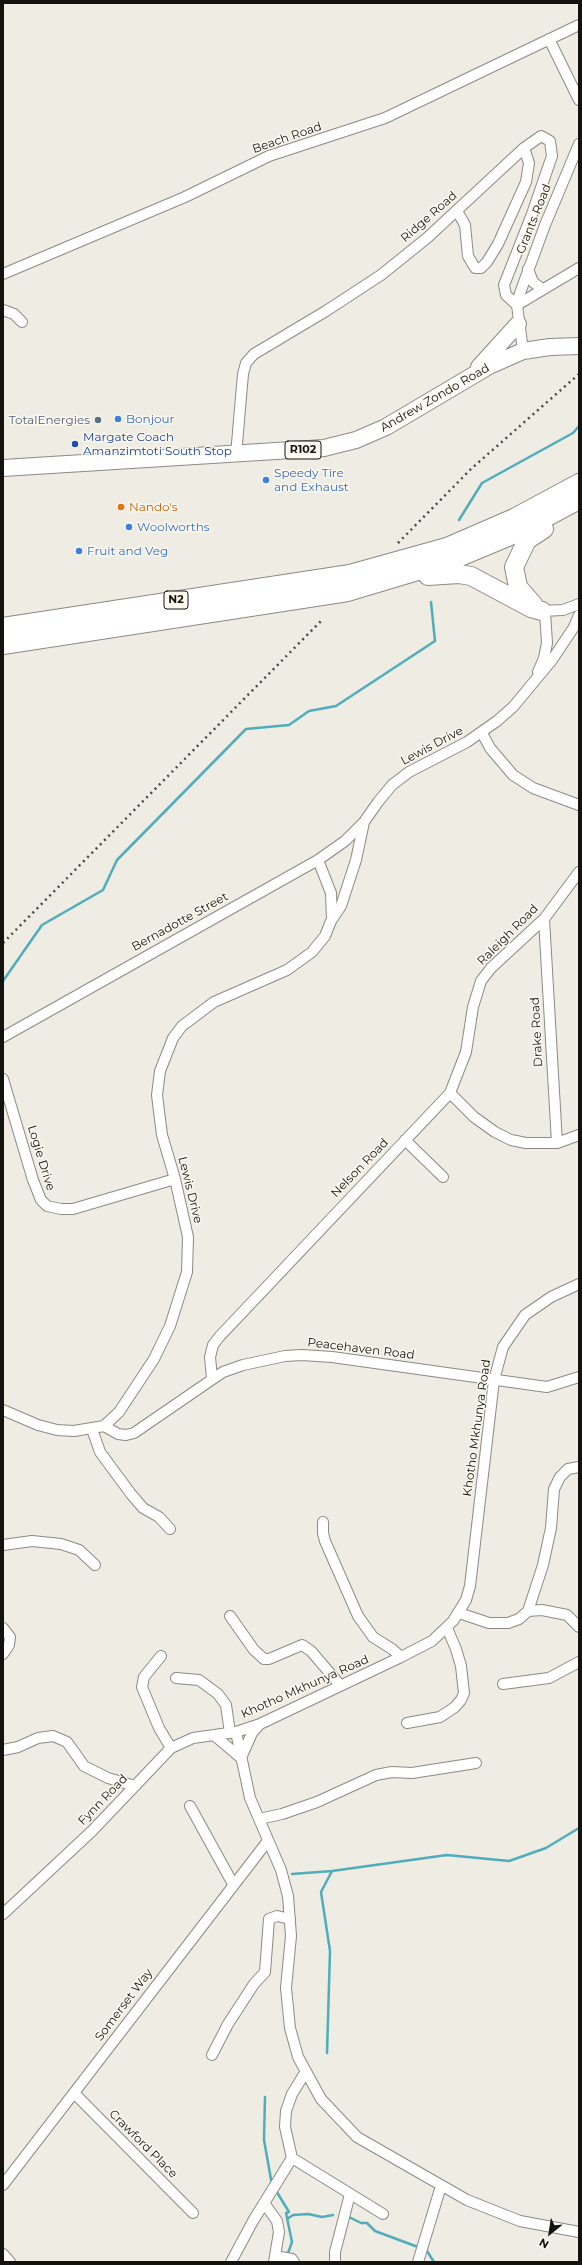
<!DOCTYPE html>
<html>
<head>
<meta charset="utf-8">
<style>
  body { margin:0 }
  #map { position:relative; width:582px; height:2265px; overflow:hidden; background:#efece3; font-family:Montserrat,sans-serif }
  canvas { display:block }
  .frame { position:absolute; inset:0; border:4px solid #13120f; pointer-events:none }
  .north { position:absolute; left:530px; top:2213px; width:40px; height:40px; -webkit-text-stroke:3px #fcf9f1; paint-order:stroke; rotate:210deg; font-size:11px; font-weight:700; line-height:16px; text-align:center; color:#13120f }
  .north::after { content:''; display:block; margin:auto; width:14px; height:18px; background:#13120f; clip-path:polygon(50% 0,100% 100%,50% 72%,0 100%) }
</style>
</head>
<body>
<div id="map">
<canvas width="582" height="2265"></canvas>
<div class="frame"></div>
<div class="north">N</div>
</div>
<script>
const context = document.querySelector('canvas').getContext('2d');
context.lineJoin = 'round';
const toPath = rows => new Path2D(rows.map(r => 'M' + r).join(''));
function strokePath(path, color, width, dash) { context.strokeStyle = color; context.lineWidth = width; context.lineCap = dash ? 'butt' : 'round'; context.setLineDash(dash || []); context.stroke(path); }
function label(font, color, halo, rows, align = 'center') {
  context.font = font + ' Montserrat,sans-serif'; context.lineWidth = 3; context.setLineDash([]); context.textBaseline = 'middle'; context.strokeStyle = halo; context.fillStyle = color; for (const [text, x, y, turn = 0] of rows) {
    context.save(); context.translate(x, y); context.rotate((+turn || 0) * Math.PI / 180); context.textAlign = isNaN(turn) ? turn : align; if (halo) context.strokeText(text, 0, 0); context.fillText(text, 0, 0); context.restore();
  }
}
strokePath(toPath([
  [459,520,482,483,573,433,579,426],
  [3,981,42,925,103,890,117,860,246,729,289,725,309,711,336,706,435,641,431,602],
  [292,1874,332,1871,447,1855,509,1861,546,1848,579,1828],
  [327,2053,330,1951,321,1892,332,1871],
  [265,2097,264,2140,272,2185],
  [275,2189,289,2212,286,2213,292,2242,287,2256],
  [349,2217,361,2223,367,2223,375,2231,418,2247],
  [287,2219,293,2215,308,2214,322,2217,333,2215],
  [427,2251,434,2262]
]), '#4fadbc', 2.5);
const minor = toPath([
  [549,39,579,100],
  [457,211,465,225,468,256,475,268,481,268,487,262,498,244,526,182,529,163,524,148],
  [528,269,533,282,542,289],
  [3,274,185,197,269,156,385,118,579,25],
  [517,305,579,268],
  [3,310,14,314,22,322],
  [523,351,517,305,520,293,545,225,579,144],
  [236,455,243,374,246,363,254,354,326,311,381,275,427,238,524,148,541,136,550,141,552,156,532,214,504,285,506,295,517,305],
  [542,611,563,610,579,604],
  [538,672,544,658,547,643,545,612],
  [482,733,490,748,513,775,533,788,579,805],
  [318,860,331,893,332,919],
  [544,919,557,1143],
  [3,1037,318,860,345,841,364,822],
  [3,1079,33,1180,41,1200,47,1206,61,1209,73,1209,175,1179],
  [450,1093,474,1117,495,1132,511,1140,526,1143,557,1143,579,1135],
  [405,1140,443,1177],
  [212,1378,210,1357,213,1345,219,1337,450,1093,466,1052,473,1007,481,981,491,968,544,919,579,872],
  [3,1410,38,1425,57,1430,74,1431,104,1426,119,1412,154,1359,170,1326,187,1272,188,1237,175,1179,162,1135,157,1095,160,1071,173,1038,182,1026,214,1002,287,970,312,952,325,936,331,921,341,906,356,860,364,822,378,802,392,785,409,772,467,742,497,721,513,707,552,660,574,627,579,615],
  [104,1426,118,1434,126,1435,134,1433,223,1372,243,1365,285,1356,302,1355,332,1357,547,1387,579,1377],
  [92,1429,100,1452,131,1494,143,1508,159,1517,170,1529],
  [323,1522,323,1533,325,1541,358,1616,373,1637,392,1649,401,1657],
  [3,1545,32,1541,61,1544,79,1550,95,1565],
  [528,1611,542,1610,567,1615,579,1627],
  [459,1613,489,1623,508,1623,519,1619,528,1611,543,1565,551,1528,554,1489,560,1477,568,1469,579,1467],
  [230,1616,254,1650,264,1659,269,1659,302,1645,311,1651,340,1685],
  [3,1628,10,1637,9,1645,3,1654],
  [161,1656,144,1677,142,1687,159,1728,171,1748],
  [176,1678,199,1680,218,1694,226,1705,230,1733],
  [503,1684,549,1678,579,1662],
  [407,1723,440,1717,455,1707,461,1700,464,1693,461,1666,456,1649,447,1628],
  [236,1732,250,1798,281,1870,288,1896,291,1936,286,1988,290,2028,298,2057,321,2099,357,2137,467,2200,520,2221,579,2232],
  [215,1736,241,1758,252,1733,260,1724],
  [3,1750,18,1747,38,1738,53,1736,67,1742,84,1766,108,1778,135,1786],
  [190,1806,233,1884],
  [259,1819,282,1814,317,1802,376,1775,392,1772,412,1773,476,1763],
  [3,1914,92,1831,171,1748,193,1738,236,1732,260,1724,401,1657,432,1641,453,1621,466,1600,470,1586,494,1380,503,1347,525,1315,551,1297,579,1284],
  [212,2055,228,2024,254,1984,265,1972,269,1919,277,1916,290,1919],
  [75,2094,193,2213],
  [292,2158,383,2214],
  [3,2185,267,1842],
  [264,2203,277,2221,279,2232,274,2262],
  [3,2254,10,2262],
  [275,2256,292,2259,294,2262],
  [231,2262,253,2221,292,2158,285,2127,286,2111,292,2094,305,2073],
  [335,2262,335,2252,350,2194],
  [418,2262,441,2186]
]);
const primary = toPath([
  [479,367,518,324],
  [3,468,324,448,356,440,386,427,489,366,523,351,550,347,579,346]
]);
const motorway = toPath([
  [428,576,459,574,471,576,531,608,542,611],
  [533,604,518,587,514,567,527,540,544,529],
  [3,627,350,574,447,547,514,518,579,483],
  [3,645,348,592,448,562,515,534,579,500]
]);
strokePath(minor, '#8d8a82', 12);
strokePath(primary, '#8d8a82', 18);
strokePath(motorway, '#8d8a82', 20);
strokePath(minor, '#fff', 10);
strokePath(primary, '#fff', 16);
strokePath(motorway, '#fff', 18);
strokePath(toPath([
  [398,543,471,469,579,374],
  [3,943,321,621]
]), '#494843', 2.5, [2, 4]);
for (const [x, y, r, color] of [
  [118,419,4,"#3f7fe0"],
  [98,420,4,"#5c6f8a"],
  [75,444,4,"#1a4fb4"],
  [266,480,4,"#3f7fe0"],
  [121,507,4,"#e8710a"],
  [129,527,4,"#3f7fe0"],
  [79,551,4,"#3f7fe0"]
]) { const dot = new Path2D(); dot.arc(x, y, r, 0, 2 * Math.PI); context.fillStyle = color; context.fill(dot); strokePath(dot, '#fcf9f1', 1.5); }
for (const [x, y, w] of [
  [303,450,36],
  [176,600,24]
]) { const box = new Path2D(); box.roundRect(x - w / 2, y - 9, w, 18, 3); context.fillStyle = '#fcf9f1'; context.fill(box); strokePath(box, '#13120f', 1); }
label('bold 11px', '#13120f', null, [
  ["R102",303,450],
  ["N2",176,600]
]);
label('12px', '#13120f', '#fcf9f1', [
  ["Beach Road",287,138,-19],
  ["Ridge Road",429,217,-41],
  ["Grants Road",534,219,-68],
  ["Andrew Zondo Road",435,398,-30],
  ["Lewis Drive",432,746,-28],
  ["Bernadotte Street",180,922,-29],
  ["Raleigh Road",508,935,-45],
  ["Drake Road",537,1032,-93],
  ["Logie Drive",41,1158,73],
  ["Nelson Road",360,1168,-46],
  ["Lewis Drive",190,1190,76],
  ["Peacehaven Road",361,1349,7],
  ["Khotho Mkhunya Road",477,1428,-82],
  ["Khotho Mkhunya Road",305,1687,-24],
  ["Fynn Road",103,1800,-46],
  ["Somerset Way",124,2005,-53],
  ["Crawford Place",143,2144,45]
]);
label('12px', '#366cbe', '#fcf9f1', [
  ["Bonjour",126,419],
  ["Speedy Tire",274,473],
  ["and Exhaust",274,487],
  ["Woolworths",137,527],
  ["Fruit and Veg",87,551]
], 'left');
label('12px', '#4e5e75', '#fcf9f1', [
  ["TotalEnergies",90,420]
], 'right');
label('12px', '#164399', '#fcf9f1', [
  ["Margate Coach",83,437],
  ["Amanzimtoti South Stop",83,451]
], 'left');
label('12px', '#c56008', '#fcf9f1', [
  ["Nando's",129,507]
], 'left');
</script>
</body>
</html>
